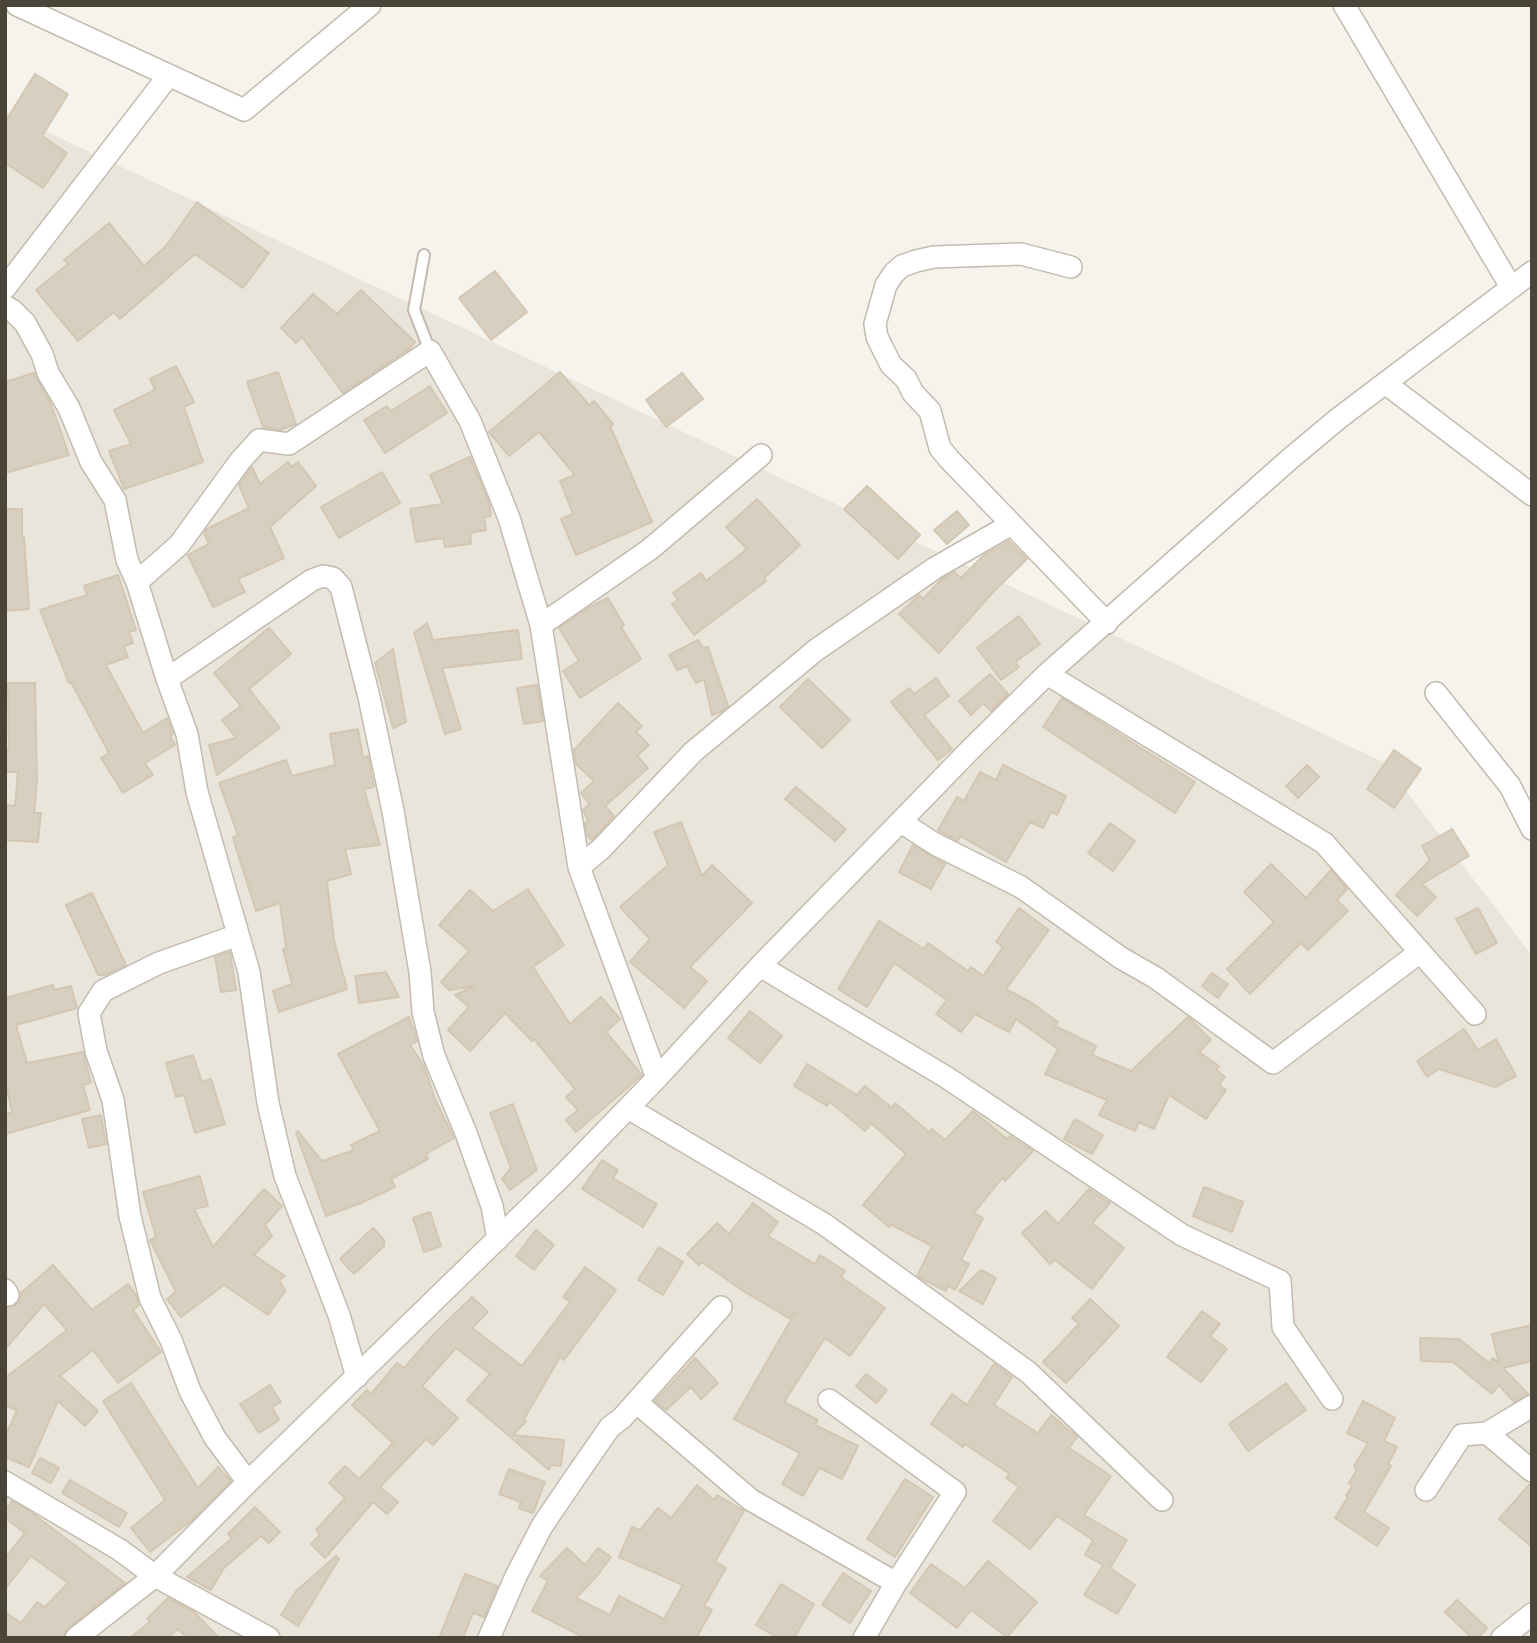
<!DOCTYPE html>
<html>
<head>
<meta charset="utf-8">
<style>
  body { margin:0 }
  #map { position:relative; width:1537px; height:1643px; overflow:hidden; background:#f6f3ec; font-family:"Roboto Condensed",sans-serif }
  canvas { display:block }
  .frame { position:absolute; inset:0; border:7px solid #4b4439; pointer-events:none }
</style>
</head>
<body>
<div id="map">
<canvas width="1537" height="1643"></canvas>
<div class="frame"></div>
</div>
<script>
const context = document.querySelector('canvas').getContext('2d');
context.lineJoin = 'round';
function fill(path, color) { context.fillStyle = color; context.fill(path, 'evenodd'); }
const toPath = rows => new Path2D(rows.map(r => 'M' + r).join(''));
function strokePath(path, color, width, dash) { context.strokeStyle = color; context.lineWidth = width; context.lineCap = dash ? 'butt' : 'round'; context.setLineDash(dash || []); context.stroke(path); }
fill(toPath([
  [5,112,1385,763,1532,956,1532,1638,5,1638]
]), '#eae5da');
const building = toPath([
  [35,74,68,94,42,136,67,153,43,188,5,163,5,122,35,74],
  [197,202,269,253,243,288,195,254,120,319,114,312,78,341,36,290,68,264,64,260,109,223,144,266,166,246,197,202],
  [495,271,527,312,491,340,459,298,495,271],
  [361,290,415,342,409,349,343,393,302,337,296,343,281,328,313,294,337,314,361,290],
  [176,366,194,402,184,407,203,462,124,489,109,451,131,444,114,410,155,390,150,379,176,366],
  [278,372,296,424,280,430,263,427,247,382,278,372],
  [560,372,589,405,594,401,613,424,610,426,652,522,576,555,561,519,573,514,560,481,575,475,539,432,509,456,489,432,560,372],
  [34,373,51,404,69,455,5,473,5,382,34,373],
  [682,373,703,399,666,427,646,400,682,373],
  [430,386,447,413,385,453,364,420,387,406,391,411,430,386],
  [470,457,489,503,491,516,484,517,486,530,470,533,471,544,445,547,443,538,416,542,410,509,443,504,430,475,470,457],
  [288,462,291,467,298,462,316,486,270,527,284,558,238,579,245,592,213,607,188,555,209,544,204,533,207,529,249,508,239,485,252,467,260,484,288,462],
  [382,472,400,503,339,538,321,507,382,472],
  [867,486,920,535,898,559,844,509,867,486],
  [757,499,800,545,764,578,766,581,694,635,672,604,678,600,673,593,701,573,706,581,747,549,726,527,757,499],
  [5,509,22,509,22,537,24,537,29,609,5,611,5,509],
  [957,511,969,525,947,544,934,530,957,511],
  [1009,541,1027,559,995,590,939,653,899,614,919,595,923,599,942,579,954,572,961,578,984,555,1009,541],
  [118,575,136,630,129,632,133,643,124,646,128,657,106,665,143,733,167,718,173,734,170,736,175,745,145,763,153,775,123,793,101,758,109,753,71,682,69,683,40,610,87,595,84,586,118,575],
  [608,598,624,625,621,627,641,659,580,698,563,671,579,661,559,628,590,607,608,598],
  [1019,616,1040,644,1015,662,1019,667,1001,680,977,648,1019,616],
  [427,623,433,640,518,630,522,659,442,668,461,729,445,734,414,633,427,623],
  [269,628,291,654,249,689,280,728,217,775,209,745,236,738,222,720,241,706,214,673,269,628],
  [698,640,703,648,708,647,728,706,721,712,712,715,704,679,696,683,687,666,677,670,669,655,698,640],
  [393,649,406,722,393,728,375,663,393,649],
  [990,674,1008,694,991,711,983,703,971,715,959,701,990,674],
  [936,678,949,696,924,715,952,749,938,760,891,702,909,688,914,694,936,678],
  [808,679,850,720,822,748,780,707,808,679],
  [8,683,35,683,37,782,34,813,41,813,38,842,5,840,5,805,15,806,18,772,5,772,5,750,9,751,8,683],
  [537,685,543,721,524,724,517,688,537,685],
  [1062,698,1195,782,1175,813,1043,727,1062,698],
  [618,703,642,726,636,732,649,745,637,756,648,768,605,806,614,816,592,840,587,835,585,823,588,821,583,810,590,804,581,793,594,781,576,764,574,750,618,703],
  [358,729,363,758,368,756,374,787,364,789,380,845,345,849,351,874,327,881,334,940,347,989,279,1012,273,991,292,984,283,949,286,948,280,903,256,911,235,845,233,837,238,835,219,783,286,760,292,776,335,765,330,734,358,729],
  [1394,750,1421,769,1394,808,1367,789,1394,750],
  [1003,765,1066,796,1057,815,1051,812,1043,828,1030,822,1006,862,960,836,958,841,938,830,957,797,964,801,980,772,996,780,1003,765],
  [1307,765,1319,777,1298,798,1286,786,1307,765],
  [796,787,846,829,835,841,785,799,796,787],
  [681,822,702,876,712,865,752,903,690,967,707,981,684,1008,630,962,650,939,620,907,668,865,654,832,681,822],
  [1110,823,1135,841,1113,871,1088,853,1110,823],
  [1452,829,1469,856,1422,884,1436,897,1417,916,1396,895,1430,860,1422,846,1452,829],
  [913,845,945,864,931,889,899,872,913,845],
  [1271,864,1306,898,1331,870,1347,889,1337,900,1348,911,1308,950,1301,943,1250,994,1227,969,1274,922,1244,892,1271,864],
  [528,889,564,945,533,967,570,1024,601,997,620,1019,606,1032,642,1075,576,1132,566,1120,578,1110,566,1097,575,1089,534,1039,532,1041,505,1013,470,1051,448,1030,469,1007,455,995,475,986,449,990,441,982,469,951,439,925,470,890,493,911,528,889],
  [92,893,126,965,105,975,98,975,66,905,92,893],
  [1019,908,1049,930,1006,989,1032,1003,1058,1022,1055,1026,1096,1046,1092,1055,1131,1071,1188,1017,1211,1040,1199,1052,1219,1066,1216,1070,1225,1077,1219,1085,1226,1090,1206,1119,1169,1095,1154,1129,1139,1122,1135,1131,1099,1115,1107,1100,1045,1074,1058,1049,1016,1019,1009,1032,975,1014,961,1032,936,1014,947,1000,894,963,867,1007,838,989,879,921,924,949,928,943,968,971,971,967,983,976,1003,947,996,942,1019,908],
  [1478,908,1497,943,1476,954,1456,919,1478,908],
  [230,952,236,990,221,992,215,957,230,952],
  [386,972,399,997,359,1003,355,976,386,972],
  [1212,973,1228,984,1218,998,1202,986,1212,973],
  [53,985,54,990,71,986,77,1008,16,1025,27,1063,83,1052,91,1083,83,1085,90,1110,5,1134,5,1114,12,1112,5,1080,5,998,53,985],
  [750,1011,782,1036,760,1063,728,1038,750,1011],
  [409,1017,417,1041,410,1045,424,1066,435,1099,454,1138,426,1154,428,1159,391,1179,395,1187,361,1203,326,1216,296,1133,298,1131,322,1161,354,1150,351,1145,380,1131,338,1054,409,1017],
  [1464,1029,1478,1050,1496,1039,1516,1076,1495,1087,1439,1069,1427,1077,1417,1061,1464,1029],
  [193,1055,202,1082,211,1079,225,1124,195,1133,184,1095,176,1097,166,1063,193,1055],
  [807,1064,857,1095,865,1086,892,1108,895,1103,929,1132,932,1129,945,1140,973,1111,1007,1139,1010,1136,1033,1151,1005,1181,1002,1178,974,1213,983,1218,961,1260,969,1264,955,1290,948,1286,946,1291,917,1276,932,1246,890,1224,889,1227,863,1205,906,1154,871,1123,865,1131,830,1102,827,1106,794,1086,807,1064],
  [513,1104,537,1170,510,1190,502,1179,511,1168,490,1113,513,1104],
  [101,1115,106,1144,89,1148,82,1119,101,1115],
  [1075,1119,1103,1135,1092,1154,1064,1139,1075,1119],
  [602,1160,618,1170,613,1178,657,1204,643,1227,582,1189,602,1160],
  [200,1176,208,1206,194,1209,213,1247,264,1189,282,1206,265,1225,272,1236,254,1255,285,1276,279,1280,285,1291,268,1315,224,1285,181,1317,167,1299,176,1292,150,1240,156,1237,143,1192,200,1176],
  [1204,1187,1243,1202,1232,1232,1193,1216,1204,1187],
  [1089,1189,1110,1203,1092,1223,1124,1248,1092,1289,1055,1260,1050,1264,1022,1233,1046,1211,1058,1224,1089,1189],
  [753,1203,778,1222,768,1236,815,1264,820,1255,845,1271,841,1277,885,1308,850,1356,825,1338,784,1402,818,1420,815,1425,858,1446,842,1479,819,1468,803,1496,782,1484,800,1453,734,1419,796,1311,789,1318,743,1291,702,1262,699,1265,687,1254,717,1223,729,1234,753,1203],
  [430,1212,441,1246,424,1252,413,1218,430,1212],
  [373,1228,384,1240,384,1246,354,1274,340,1259,373,1228],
  [536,1230,554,1245,534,1270,516,1256,536,1230],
  [659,1247,683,1262,663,1295,638,1280,659,1247],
  [53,1265,92,1310,128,1284,136,1295,139,1305,133,1310,161,1352,118,1383,93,1350,60,1376,98,1411,85,1426,58,1401,29,1467,5,1457,5,1437,17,1410,5,1406,5,1378,67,1330,44,1304,5,1349,5,1307,15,1306,20,1301,21,1293,53,1265],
  [585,1267,616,1290,564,1360,560,1357,524,1419,526,1421,513,1435,564,1440,561,1466,551,1465,549,1470,467,1400,490,1374,456,1348,422,1386,458,1418,433,1445,426,1439,380,1487,398,1502,387,1514,373,1502,325,1558,311,1544,320,1535,316,1530,345,1498,329,1483,345,1466,359,1479,393,1443,352,1405,367,1390,371,1394,397,1363,404,1368,434,1334,472,1297,488,1312,472,1328,522,1366,570,1302,563,1297,585,1267],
  [981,1270,996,1278,983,1304,959,1291,981,1270],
  [1090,1299,1119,1326,1066,1383,1043,1362,1079,1324,1072,1318,1090,1299],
  [1202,1311,1220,1324,1210,1336,1227,1349,1201,1382,1167,1357,1202,1311],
  [1532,1325,1532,1361,1503,1368,1528,1394,1514,1402,1499,1385,1492,1394,1453,1362,1421,1361,1420,1338,1459,1339,1489,1363,1493,1358,1499,1364,1492,1334,1532,1325],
  [695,1358,718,1383,701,1399,691,1387,666,1410,655,1401,695,1358],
  [994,1364,1012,1377,994,1405,1038,1433,1051,1415,1077,1437,1069,1448,1111,1476,1084,1515,1127,1540,1110,1568,1135,1585,1117,1614,1084,1595,1103,1565,1085,1555,1093,1540,1057,1516,1030,1549,993,1521,1019,1487,1006,1478,1010,1474,965,1444,963,1447,931,1424,952,1394,967,1405,994,1364],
  [866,1374,887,1390,876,1403,856,1386,866,1374],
  [131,1383,198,1488,218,1467,231,1481,191,1521,150,1552,131,1528,165,1500,103,1401,131,1383],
  [1286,1383,1306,1410,1248,1451,1229,1424,1286,1383],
  [270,1385,281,1402,272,1407,279,1420,259,1433,240,1404,270,1385],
  [1363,1401,1395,1418,1384,1441,1397,1447,1388,1464,1391,1466,1364,1512,1389,1528,1377,1546,1335,1518,1348,1497,1346,1496,1352,1486,1349,1483,1357,1470,1354,1466,1368,1443,1347,1433,1363,1401],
  [40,1458,59,1468,51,1483,32,1473,40,1458],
  [509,1469,545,1482,533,1513,519,1508,521,1502,499,1494,509,1469],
  [905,1479,933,1497,895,1557,867,1539,905,1479],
  [70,1480,127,1513,119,1527,62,1493,70,1480],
  [1530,1484,1532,1484,1532,1547,1499,1519,1530,1484],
  [697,1485,714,1500,717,1495,744,1511,715,1562,726,1568,704,1606,712,1610,696,1638,585,1638,532,1611,548,1581,540,1576,567,1548,585,1565,598,1548,611,1557,597,1576,576,1598,610,1615,619,1596,664,1619,683,1585,619,1557,632,1527,640,1530,658,1508,671,1518,697,1485],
  [12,1501,32,1513,125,1583,68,1628,63,1638,5,1638,5,1612,21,1623,37,1602,45,1607,68,1583,31,1556,5,1589,5,1558,25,1533,5,1518,5,1511,12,1501],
  [255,1507,280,1532,269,1543,261,1536,224,1568,211,1590,187,1577,232,1538,228,1534,255,1507],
  [336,1556,339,1559,298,1626,281,1615,296,1591,336,1556],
  [988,1561,1037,1602,1007,1637,971,1610,957,1628,910,1593,931,1564,965,1588,988,1561],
  [843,1573,871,1591,850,1623,822,1605,843,1573],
  [465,1574,497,1586,484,1617,473,1613,463,1638,439,1638,465,1574],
  [781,1584,814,1604,794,1638,778,1638,756,1625,781,1584],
  [168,1598,194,1612,219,1638,187,1638,178,1629,168,1638,130,1638,150,1622,147,1619,168,1598],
  [1457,1600,1487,1628,1478,1638,1472,1638,1445,1612,1457,1600]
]);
fill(building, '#d8cfc1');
strokePath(building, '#d3c7b4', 2);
const service = toPath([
  [424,255,414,310,430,351]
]);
const minor = toPath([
  [17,5,244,110,370,5],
  [1344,5,1511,287],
  [1071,267,1021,254,934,257,916,261,902,266,894,273,886,285,875,324,877,337,891,365,906,379,913,393,930,411,940,448,949,459,1107,623],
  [5,288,169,75],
  [5,306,12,310,25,323,42,354,48,373,69,408,91,462,115,500,127,560,137,582,167,679,187,734,197,792,249,972,268,1103,285,1176,339,1315,357,1377],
  [1385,383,1532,495],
  [137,582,179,545,240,461,259,440,289,444,430,351,470,421,509,518,541,625,579,867,657,1078],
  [541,625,649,550,761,455],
  [1047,674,1324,843,1475,1014],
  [167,679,312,580,323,576,333,578,341,587,369,697,393,811,420,972,423,1012,434,1056,466,1133,492,1206,498,1239],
  [1436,693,1510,786,1532,829],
  [901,822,935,844,1021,887,1121,958,1156,978,1273,1063,1420,952],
  [579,867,601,849,693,752,816,650,935,568,1010,525],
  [238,935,159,963,103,991,89,1013,96,1051,113,1100,130,1216,150,1298,171,1340,190,1391,215,1438,248,1482],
  [760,966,946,1077,1182,1235,1280,1281,1283,1327,1332,1399],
  [628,1108,824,1224,1028,1372,1162,1500],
  [5,1290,8,1295],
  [829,1400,955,1492,896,1583,864,1638],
  [636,1402,751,1500,896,1583],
  [1487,1433,1532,1406],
  [5,1482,120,1550,155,1576,269,1638],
  [1426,1490,1462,1435,1487,1433,1532,1471],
  [76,1638,155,1576,248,1482,563,1175,657,1078,760,966,971,749,1047,674,1291,458,1339,418,1532,272],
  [489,1638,516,1576,542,1526,576,1476,610,1427,622,1418,721,1307],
  [1502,1638,1532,1614]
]);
strokePath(service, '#c2bbae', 14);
strokePath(minor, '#c2bbae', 24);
strokePath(service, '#fff', 10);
strokePath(minor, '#fff', 21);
</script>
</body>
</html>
